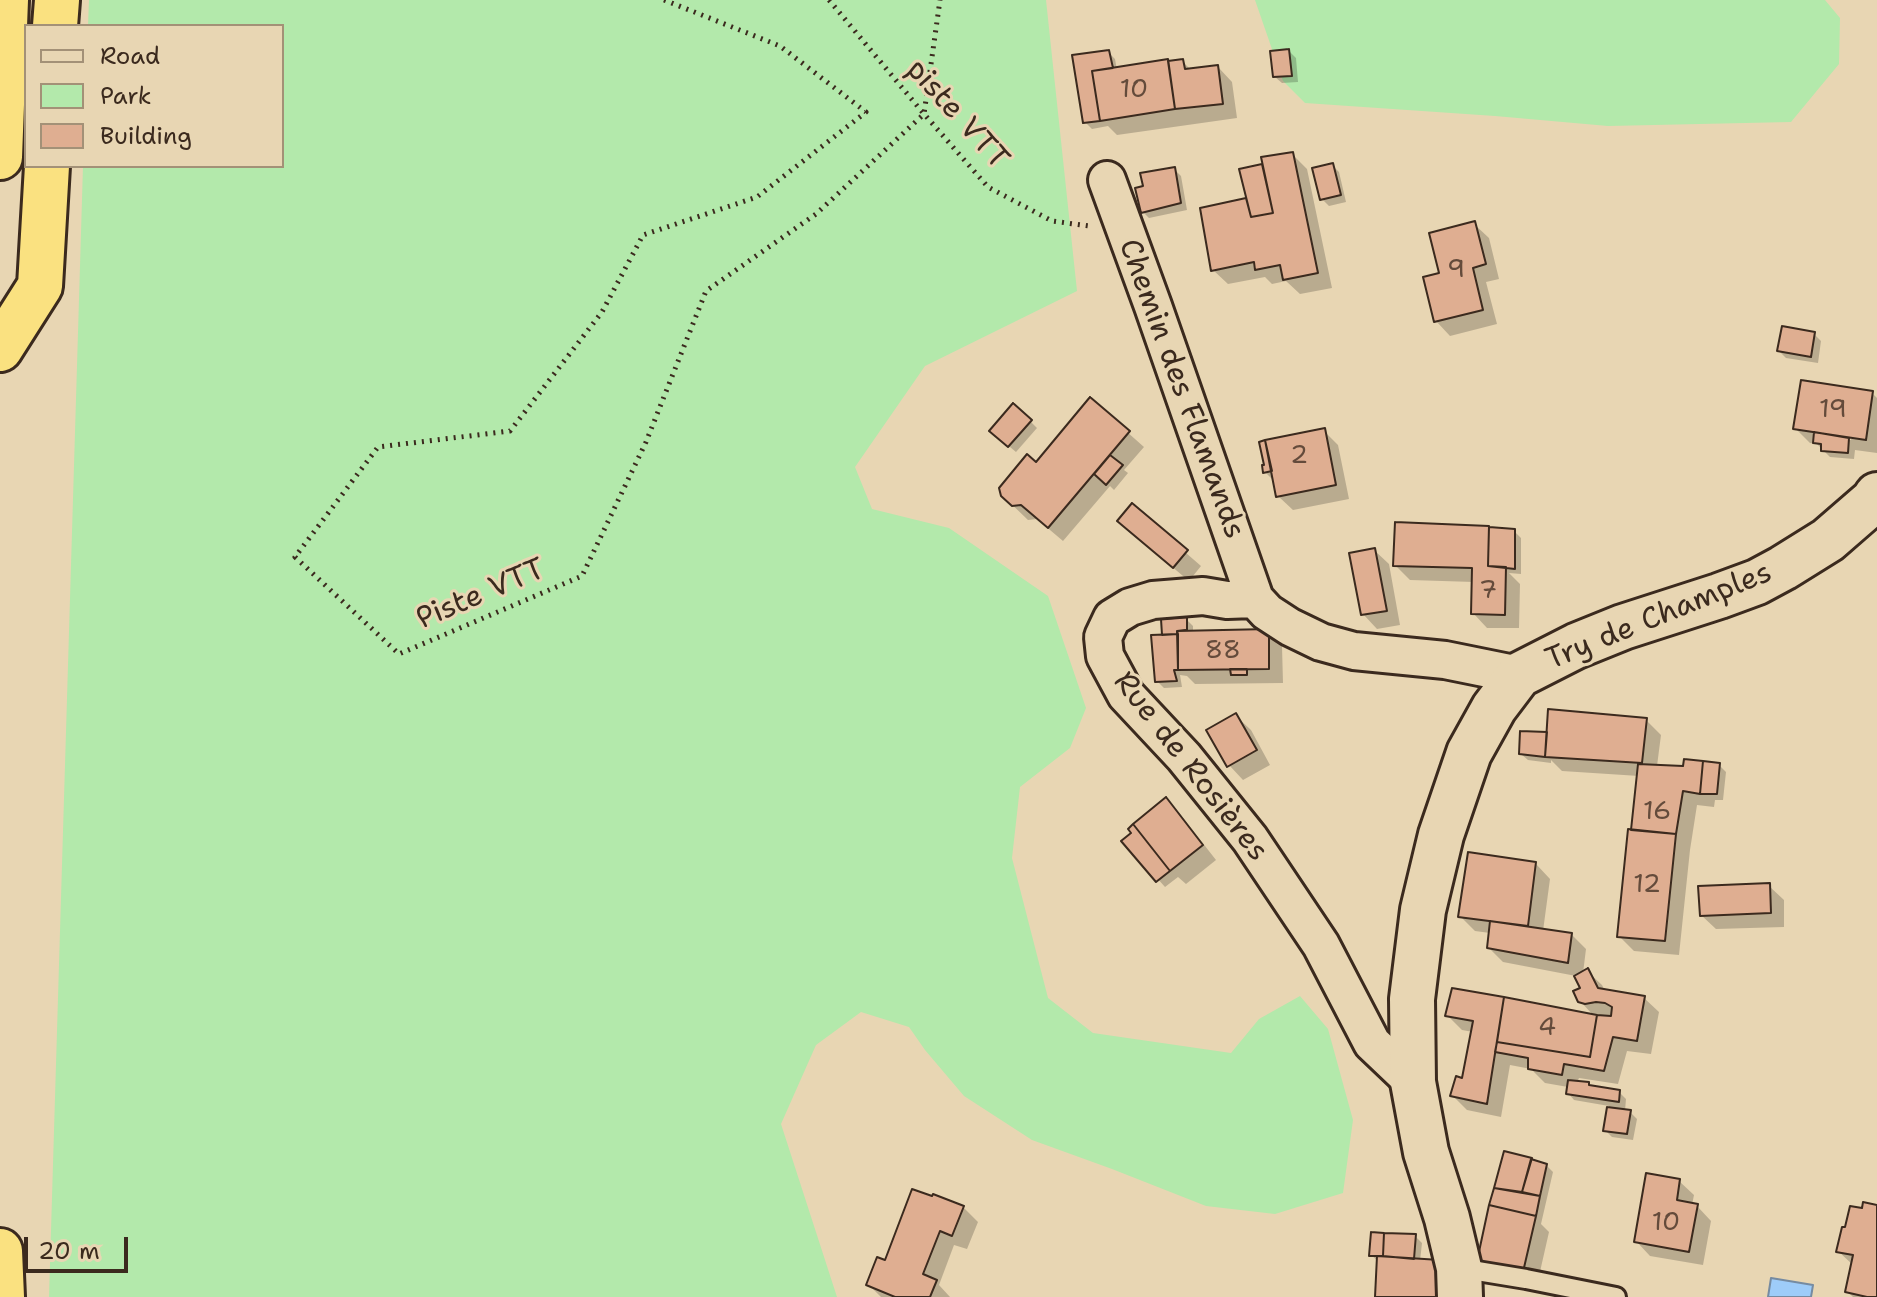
<!DOCTYPE html>
<html>
<head>
<meta charset="utf-8">
<style>
  body { margin:0 }
  #map { position:relative; width:1877px; height:1297px; overflow:hidden; background:#e8d6b3; font-family:"Shantell Sans",sans-serif }
  canvas { display:block }
  .legend { position:absolute; left:24px; top:24px; width:260px; height:144px; box-sizing:border-box; background:#e8d6b3; border:2px solid #a39177; margin:0; padding:10px 14px; list-style:none; font-size:24px; color:#3b2a1e }
  .legend li { display:flex; align-items:center; gap:16px; height:40px }
  .legend b { width:40px; border:2px solid #a39177 }
  .scale { position:absolute; left:24px; top:1237px; width:104px; height:36px; box-sizing:border-box; border:4px solid #3b2a1e; border-top:0; padding-left:10px; font-size:24px; line-height:28px; white-space:nowrap; color:#3b2a1e; -webkit-text-stroke:6px #e8d6b3; paint-order:stroke }
</style>
</head>
<body>
<div id="map">
<canvas width="1877" height="1297"></canvas>
<ul class="legend">
<li><b style="height:10px;background:#e8d6b3"></b>Road</li>
<li><b style="height:22px;background:#b3e9ab"></b>Park</li>
<li><b style="height:22px;background:#dfae91"></b>Building</li>
</ul>
<div class="scale">20 m</div>
</div>
<script>
const context = document.querySelector('canvas').getContext('2d');
context.lineJoin = 'round';
function fill(path, color) { context.fillStyle = color; context.fill(path, 'evenodd'); }
const toPath = rows => new Path2D(rows.map(r => 'M' + r).join(''));
function strokePath(path, color, width, dash) { context.strokeStyle = color; context.lineWidth = width; context.lineCap = dash ? 'butt' : 'round'; context.setLineDash(dash || []); context.stroke(path); }
function label(font, color, halo, rows, align = 'center') {
  context.font = font + ' "Shantell Sans",sans-serif'; context.lineWidth = 6; context.setLineDash([]); context.textBaseline = 'middle'; context.strokeStyle = halo; context.fillStyle = color; for (const [text, x, y, turn = 0] of rows) {
    context.save(); context.translate(x, y); context.rotate((+turn || 0) * Math.PI / 180); context.textAlign = isNaN(turn) ? turn : align; if (halo) context.strokeText(text, 0, 0); context.fillText(text, 0, 0); context.restore();
  }
}
fill(toPath([
  [89,0,1046,0,1077,291,925,366,855,467,872,509,949,528,1048,596,1086,708,1070,748,1020,787,1012,858,1048,998,1093,1033,1231,1053,1259,1019,1300,996,1328,1029,1353,1120,1343,1193,1275,1214,1206,1206,1112,1169,1032,1140,964,1096,925,1050,909,1027,861,1012,816,1045,781,1124,837,1297,49,1297,83,166,282,166,282,26,88,26],
  [1255,0,1825,0,1840,18,1839,64,1791,122,1608,126,1495,116,1305,103,1283,81]
]), '#b3e9ab');
const water = toPath([
  [1771,1278,1813,1285,1811,1297,1768,1297,1771,1278]
]);
fill(water, '#9eccf9');
strokePath(water, '#768ba1', 2);
fill(toPath([
  [1289,51,1296,58,1298,82,1282,83,1275,77],
  [1108,52,1115,59,1117,70,1182,61,1191,70,1218,67,1232,82,1237,118,1117,135,1108,126,1092,129,1085,122],
  [1292,154,1307,169,1332,288,1300,294,1286,281,1272,284,1265,277,1228,284,1213,270,1245,200,1250,205,1242,171,1264,166],
  [1332,165,1339,172,1346,202,1329,206,1322,199],
  [1174,169,1181,176,1187,210,1149,218,1143,212,1145,187],
  [1474,224,1489,238,1499,279,1486,282,1497,324,1450,336,1436,321,1442,275],
  [1814,334,1821,341,1818,363,1786,358,1779,351],
  [1872,393,1877,398,1877,453,1855,450,1854,459,1830,457,1817,444,1810,443,1795,428],
  [1831,433,1852,436,1851,440,1830,436],
  [1091,400,1144,447,1124,470,1128,473,1114,490,1110,486,1063,541,1037,519,1028,520,1002,495,1036,464],
  [1030,421,1037,428,1016,452,998,437],
  [1324,431,1338,445,1349,499,1293,510,1278,496,1275,478,1272,479,1265,472],
  [1132,506,1201,566,1189,581,1134,535,1120,521],
  [1489,528,1514,531,1521,538,1521,574,1509,573,1520,584,1519,628,1487,628,1473,613,1474,582,1410,580,1395,565],
  [1374,550,1389,564,1400,625,1377,629,1363,614],
  [1186,619,1193,626,1193,632,1268,631,1282,646,1283,683,1195,684,1187,676,1180,675,1182,687,1164,688,1157,681,1164,636],
  [1236,716,1251,730,1270,765,1243,780,1229,765],
  [1646,720,1661,735,1657,766,1684,768,1719,765,1726,772,1723,800,1715,800,1714,807,1697,805,1690,850,1679,955,1634,951,1619,936,1639,776,1562,771,1551,760,1551,763,1528,760,1521,754,1546,734],
  [1166,800,1180,814,1216,860,1186,884,1178,877,1165,887,1124,841,1134,833],
  [1536,864,1550,879,1543,931,1571,934,1586,949,1583,973,1587,971,1602,985,1605,991,1644,998,1659,1012,1651,1054,1627,1051,1618,1084,1579,1078,1577,1083,1591,1088,1619,1092,1626,1099,1625,1111,1630,1112,1637,1119,1633,1140,1612,1137,1605,1130,1609,1106,1574,1100,1568,1093,1568,1087,1545,1083,1531,1069,1510,1065,1501,1117,1467,1110,1453,1096,1464,1081,1473,1032,1462,1030,1447,1015,1453,991,1594,1016,1580,1001,1582,989,1576,976,1503,962,1489,948,1490,933,1475,931,1460,916],
  [1769,886,1784,900,1784,927,1716,929,1701,915],
  [1505,1154,1546,1165,1553,1172,1541,1224,1549,1232,1537,1285,1494,1275,1479,1261],
  [1679,1181,1694,1195,1692,1205,1697,1206,1711,1221,1703,1265,1650,1256,1636,1241],
  [963,1207,978,1222,967,1249,954,1245,939,1285,950,1297,881,1297,868,1284,886,1262],
  [1877,1207,1877,1297,1853,1297,1847,1291,1853,1265,1838,1251,1864,1211],
  [1415,1236,1422,1243,1420,1261,1377,1297,1379,1262,1371,1255]
]), '#0003');
const building = toPath([
  [1289,49,1292,76,1273,77,1270,51,1289,49],
  [1109,50,1113,68,1092,71,1100,121,1083,123,1072,55,1109,50],
  [1168,59,1175,109,1100,121,1092,71,1168,59],
  [1183,59,1185,69,1218,65,1223,104,1175,109,1168,61,1183,59],
  [1293,152,1318,273,1283,280,1280,265,1255,270,1254,262,1211,271,1200,208,1246,198,1251,217,1273,213,1261,157,1293,152],
  [1333,163,1341,195,1320,200,1312,168,1333,163],
  [1262,164,1273,213,1251,217,1239,169,1262,164],
  [1175,167,1181,203,1141,213,1135,188,1143,186,1140,173,1175,167],
  [1475,221,1486,264,1473,268,1483,310,1434,322,1423,277,1439,273,1429,233,1475,221],
  [1782,326,1815,332,1811,357,1777,351,1782,326],
  [1801,380,1873,391,1866,440,1793,429,1801,380],
  [1090,397,1130,431,1048,528,1021,505,1012,506,1001,496,999,488,1027,454,1036,462,1090,397],
  [1013,403,1032,420,1008,447,989,431,1013,403],
  [1325,428,1336,485,1276,497,1265,440,1325,428],
  [1814,432,1849,438,1848,453,1821,451,1821,444,1813,443,1814,432],
  [1265,440,1272,471,1263,473,1262,465,1264,465,1259,442,1265,440],
  [1110,455,1123,465,1106,485,1094,474,1110,455],
  [1132,503,1188,550,1173,568,1117,521,1132,503],
  [1395,522,1489,526,1488,566,1506,567,1505,615,1471,614,1472,568,1393,566,1395,522],
  [1489,527,1515,529,1515,569,1488,566,1489,527],
  [1375,548,1387,611,1361,615,1349,553,1375,548],
  [1187,617,1187,630,1177,631,1178,634,1162,635,1161,619,1187,617],
  [1269,629,1269,669,1178,670,1177,631,1269,629],
  [1178,634,1178,670,1174,670,1177,681,1155,682,1151,635,1178,634],
  [1230,669,1247,669,1247,675,1231,675,1230,669],
  [1548,709,1647,718,1642,763,1545,757,1548,709],
  [1236,713,1257,750,1227,767,1206,730,1236,713],
  [1520,731,1547,732,1545,757,1519,754,1520,731],
  [1684,759,1703,761,1700,794,1683,791,1676,834,1631,830,1638,764,1683,766,1684,759],
  [1703,761,1720,763,1717,794,1700,794,1703,761],
  [1166,797,1203,845,1170,871,1133,824,1166,797],
  [1133,824,1170,871,1156,882,1121,841,1131,833,1128,829,1133,824],
  [1628,829,1676,834,1665,941,1617,937,1628,829],
  [1468,852,1536,862,1528,926,1458,917,1468,852],
  [1770,883,1771,913,1700,916,1698,886,1770,883],
  [1490,921,1572,933,1568,963,1487,948,1490,921],
  [1588,968,1598,988,1645,996,1637,1041,1613,1037,1604,1071,1564,1064,1562,1075,1528,1069,1528,1058,1495,1052,1497,1042,1590,1057,1597,1015,1611,1016,1612,1007,1605,1003,1596,1002,1585,1004,1578,1002,1573,991,1580,988,1574,976,1588,968],
  [1452,988,1504,997,1487,1104,1450,1096,1456,1076,1462,1078,1473,1021,1445,1016,1452,988],
  [1504,997,1597,1015,1590,1057,1497,1042,1504,997],
  [1568,1080,1589,1082,1589,1085,1620,1090,1619,1102,1566,1094,1568,1080],
  [1607,1107,1631,1110,1627,1134,1603,1131,1607,1107],
  [1504,1151,1532,1158,1522,1192,1494,1188,1504,1151],
  [1531,1159,1547,1164,1540,1196,1522,1192,1531,1159],
  [1646,1173,1680,1179,1677,1200,1698,1204,1689,1252,1634,1242,1646,1173],
  [1494,1188,1540,1196,1536,1216,1489,1205,1494,1188],
  [912,1189,932,1196,933,1194,964,1206,952,1236,940,1231,923,1274,937,1280,930,1297,895,1297,866,1285,877,1257,885,1260,912,1189],
  [1863,1202,1877,1205,1877,1297,1867,1297,1845,1292,1853,1255,1836,1252,1842,1227,1845,1227,1850,1206,1862,1208,1863,1202],
  [1489,1205,1536,1216,1523,1272,1477,1261,1489,1205],
  [1371,1232,1384,1233,1383,1256,1369,1256,1371,1232],
  [1384,1233,1416,1234,1414,1259,1383,1256,1384,1233],
  [1377,1256,1440,1260,1438,1297,1375,1297,1377,1256]
]);
fill(building, '#dfae91');
strokePath(building, '#3b2a1e', 2);
const service = toPath([
  [1459,1268,1526,1279,1616,1297]
]);
const minor = toPath([
  [1107,180,1153,306,1255,599],
  [1413,1082,1372,1043,1321,945,1250,839,1184,757,1126,695,1105,656,1103,637,1112,618,1130,607,1153,600,1203,596,1227,600,1255,599,1267,612,1290,627,1321,642,1354,651,1445,660,1519,675]
]);
const tertiary = toPath([
  [1460,1297,1459,1268,1447,1218,1426,1152,1413,1082,1412,999,1423,910,1441,835,1469,753,1494,708,1519,675,1576,646,1623,627,1719,596,1757,582,1783,568,1828,540,1873,501,1877,495]
]);
const motorway = toPath([
  [55,26,57,0],
  [0,157,6,0],
  [0,349,40,286,47,166],
  [0,1251,2,1297]
]);
strokePath(service, '#3b2a1e', 24);
strokePath(minor, '#3b2a1e', 42);
strokePath(tertiary, '#3b2a1e', 50);
strokePath(motorway, '#3b2a1e', 50);
strokePath(toPath([
  [664,0,780,46,866,112,757,197,643,235,602,312,510,431,378,447,295,557,399,654,582,576,646,442,706,291,816,214,924,114,940,0],
  [829,0,924,114,988,187,1052,221,1089,226]
]), '#3b2a1e', 5, [2, 6]);
strokePath(service, '#e8d6b3', 18);
strokePath(minor, '#e8d6b3', 36);
strokePath(tertiary, '#e8d6b3', 44);
strokePath(motorway, '#fae180', 44);
label('26px', '#644b3b', null, [
  ["10",1134,90],
  ["9",1456,270],
  ["19",1833,410],
  ["2",1299,456],
  ["7",1488,591],
  ["88",1223,651],
  ["16",1657,812],
  ["12",1647,885],
  ["4",1547,1028],
  ["10",1666,1223]
]);
label('30px', '#3b2a1e', '#e8d6b3', [
  ["piste VTT",957,115,48],
  ["Chemin des Flamands",1181,389,70],
  ["Piste VTT",481,595,-23],
  ["Try de Champles",1659,617,-22],
  ["Rue de Rosières",1190,767,52]
]);
</script>
</body>
</html>
